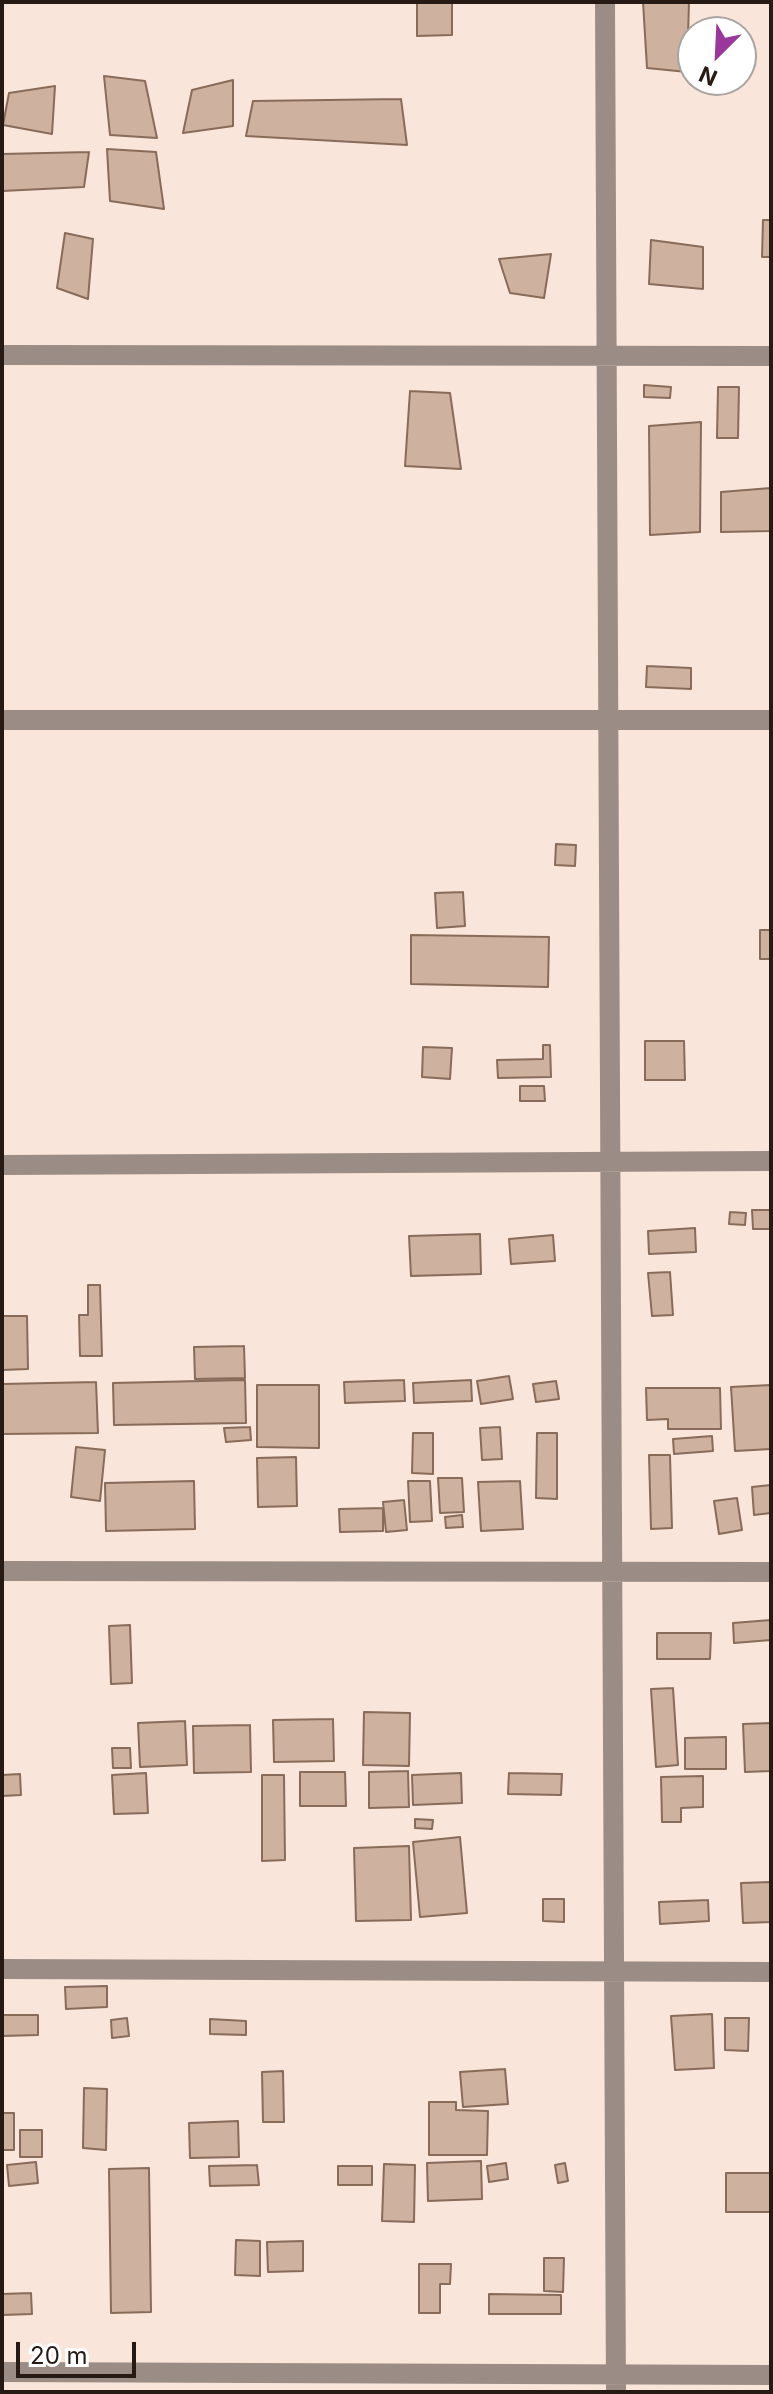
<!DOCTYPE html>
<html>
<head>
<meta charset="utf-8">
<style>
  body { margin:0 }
  #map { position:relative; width:773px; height:2394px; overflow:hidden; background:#fae5da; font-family:Inter,sans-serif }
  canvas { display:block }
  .frame { position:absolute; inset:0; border:4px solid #271a14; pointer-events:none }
  .north { position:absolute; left:677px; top:16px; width:80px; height:80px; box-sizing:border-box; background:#fff; border:2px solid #a9a3a1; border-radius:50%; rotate:204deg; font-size:22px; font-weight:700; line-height:32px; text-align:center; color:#271a14 }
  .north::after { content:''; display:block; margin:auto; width:28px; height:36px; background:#9a379d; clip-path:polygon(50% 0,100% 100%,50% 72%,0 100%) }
  .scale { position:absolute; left:16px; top:2342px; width:120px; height:36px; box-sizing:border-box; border:4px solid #271a14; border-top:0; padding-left:10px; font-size:24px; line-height:28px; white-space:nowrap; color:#271a14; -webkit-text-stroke:6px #fff; paint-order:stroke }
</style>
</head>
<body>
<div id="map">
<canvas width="773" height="2394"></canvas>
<div class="frame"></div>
<div class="north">N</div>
<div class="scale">20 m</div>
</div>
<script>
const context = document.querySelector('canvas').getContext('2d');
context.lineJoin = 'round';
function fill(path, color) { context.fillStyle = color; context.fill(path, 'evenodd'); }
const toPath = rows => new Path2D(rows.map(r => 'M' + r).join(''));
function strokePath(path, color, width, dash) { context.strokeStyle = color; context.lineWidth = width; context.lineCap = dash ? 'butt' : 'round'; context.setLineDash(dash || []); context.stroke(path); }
const building = toPath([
  [417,2,452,2,452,35,417,36,417,2],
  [643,2,689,2,687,72,647,68,643,2],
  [104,76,145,81,157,138,110,135,104,76],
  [233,80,233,126,183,133,192,90,233,80],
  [55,86,52,134,3,125,9,93,55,86],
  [401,99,407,145,246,136,253,101,401,99],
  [107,149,156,152,164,209,110,201,107,149],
  [89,152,84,187,2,191,2,154,89,152],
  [763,220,771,220,771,257,762,257,763,220],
  [65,233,93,239,88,299,57,288,65,233],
  [651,240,703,247,703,289,649,284,651,240],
  [551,254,544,298,510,293,499,259,551,254],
  [644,385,671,387,670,398,644,397,644,385],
  [718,387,739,387,738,438,717,438,718,387],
  [410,391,450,393,461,469,405,466,410,391],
  [701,422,700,532,650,535,649,426,701,422],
  [771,488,771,531,721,532,721,492,771,488],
  [647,666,691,668,691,689,646,687,647,666],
  [556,844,576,845,575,866,555,865,556,844],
  [463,892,465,926,437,928,435,893,463,892],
  [760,930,771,930,771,959,760,959,760,930],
  [411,935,549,937,548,987,411,984,411,935],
  [645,1041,684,1041,685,1080,645,1080,645,1041],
  [543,1045,550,1045,551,1077,498,1078,497,1060,543,1059,543,1045],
  [423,1047,452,1048,450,1079,422,1077,423,1047],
  [520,1086,544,1086,545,1101,520,1101,520,1086],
  [752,1210,771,1210,771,1229,753,1229,752,1210],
  [730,1212,746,1213,745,1225,729,1224,730,1212],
  [695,1228,696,1252,649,1254,648,1231,695,1228],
  [480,1234,481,1274,411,1276,409,1236,480,1234],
  [553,1235,555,1261,511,1264,509,1239,553,1235],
  [670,1272,673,1315,652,1316,648,1273,670,1272],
  [88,1285,100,1285,102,1356,80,1356,79,1315,88,1315,88,1285],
  [2,1316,27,1316,28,1369,2,1370,2,1316],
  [244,1346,245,1378,195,1379,194,1347,244,1346],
  [509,1376,513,1399,481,1404,477,1381,509,1376],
  [245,1380,246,1423,114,1425,113,1383,245,1380],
  [404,1380,405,1401,345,1403,344,1382,404,1380],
  [471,1380,472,1401,414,1403,413,1383,471,1380],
  [556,1381,559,1399,536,1402,533,1384,556,1381],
  [96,1382,98,1433,2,1434,2,1384,96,1382],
  [257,1385,319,1385,319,1448,257,1447,257,1385],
  [771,1385,771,1449,735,1451,731,1387,771,1385],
  [646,1388,720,1388,721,1429,668,1429,668,1419,647,1420,646,1388],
  [250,1427,251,1440,226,1442,224,1428,250,1427],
  [500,1427,502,1459,482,1460,480,1428,500,1427],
  [413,1433,433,1433,433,1474,412,1473,413,1433],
  [537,1433,557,1433,557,1499,536,1498,537,1433],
  [712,1436,713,1451,674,1454,673,1439,712,1436],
  [76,1447,105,1450,100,1501,71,1497,76,1447],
  [649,1455,670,1455,672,1528,651,1529,649,1455],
  [296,1457,297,1506,258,1507,257,1458,296,1457],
  [438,1478,462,1478,464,1512,440,1513,438,1478],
  [194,1481,195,1529,106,1531,105,1483,194,1481],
  [408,1481,430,1481,432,1521,410,1522,408,1481],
  [520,1481,523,1529,481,1531,478,1482,520,1481],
  [771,1485,771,1513,754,1515,752,1487,771,1485],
  [737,1498,742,1530,719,1534,714,1501,737,1498],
  [404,1500,407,1530,386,1532,383,1502,404,1500],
  [383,1508,383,1531,340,1532,339,1509,383,1508],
  [462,1515,463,1527,446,1528,445,1517,462,1515],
  [771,1620,771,1640,734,1643,733,1623,771,1620],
  [130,1625,132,1683,111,1684,109,1626,130,1625],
  [657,1633,711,1633,710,1659,657,1659,657,1633],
  [673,1688,678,1765,656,1767,651,1689,673,1688],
  [364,1712,410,1713,409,1766,363,1765,364,1712],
  [333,1719,334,1761,274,1762,273,1720,333,1719],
  [185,1721,187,1765,140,1767,138,1723,185,1721],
  [771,1723,771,1771,745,1772,743,1724,771,1723],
  [250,1725,251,1772,194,1773,193,1726,250,1725],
  [726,1737,726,1769,685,1769,685,1738,726,1737],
  [112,1748,130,1748,131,1768,113,1768,112,1748],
  [408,1771,409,1807,369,1808,369,1772,408,1771],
  [300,1772,345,1772,346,1806,300,1806,300,1772],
  [146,1773,148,1813,114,1814,112,1775,146,1773],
  [461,1773,462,1803,413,1805,412,1775,461,1773],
  [509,1773,562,1774,561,1795,508,1794,509,1773],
  [20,1774,21,1795,2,1796,2,1775,20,1774],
  [262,1775,284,1775,285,1860,262,1861,262,1775],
  [703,1776,703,1807,681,1808,681,1822,662,1822,661,1777,703,1776],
  [415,1819,433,1820,432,1829,415,1828,415,1819],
  [460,1837,467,1913,420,1917,413,1842,460,1837],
  [409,1846,411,1920,356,1921,354,1848,409,1846],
  [771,1882,771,1922,743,1923,741,1883,771,1882],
  [543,1899,564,1899,564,1922,543,1921,543,1899],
  [708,1900,709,1921,660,1924,659,1902,708,1900],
  [107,1986,107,2007,66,2009,65,1987,107,1986],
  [712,2014,714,2068,675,2070,671,2016,712,2014],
  [2,2015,38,2015,38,2035,2,2036,2,2015],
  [127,2018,129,2036,112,2038,111,2020,127,2018],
  [725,2018,749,2018,748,2051,725,2050,725,2018],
  [210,2019,246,2021,246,2035,210,2034,210,2019],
  [505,2069,508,2104,463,2107,460,2072,505,2069],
  [283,2071,284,2122,263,2122,262,2072,283,2071],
  [84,2088,107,2089,106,2150,83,2148,84,2088],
  [429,2102,456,2102,456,2110,488,2111,487,2155,429,2155,429,2102],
  [2,2113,14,2113,14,2150,2,2150,2,2113],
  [238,2121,239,2157,190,2158,189,2123,238,2121],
  [20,2130,42,2130,42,2157,20,2157,20,2130],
  [481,2161,482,2199,428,2201,427,2163,481,2161],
  [36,2162,38,2183,9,2186,7,2165,36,2162],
  [506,2163,508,2179,489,2182,487,2166,506,2163],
  [565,2163,568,2181,558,2183,555,2165,565,2163],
  [384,2164,415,2165,414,2222,382,2221,384,2164],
  [257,2165,259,2185,210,2186,209,2166,257,2165],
  [338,2166,372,2166,372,2185,338,2185,338,2166],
  [149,2168,151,2312,111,2313,109,2169,149,2168],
  [726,2173,771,2173,771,2212,726,2212,726,2173],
  [236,2240,260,2241,260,2276,235,2275,236,2240],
  [303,2241,303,2271,268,2272,267,2242,303,2241],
  [544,2258,564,2258,563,2292,544,2291,544,2258],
  [419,2264,451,2264,450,2284,440,2284,440,2313,419,2313,419,2264],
  [31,2293,32,2314,2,2315,2,2294,31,2293],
  [489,2294,561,2295,561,2314,489,2314,489,2294]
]);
fill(building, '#ceb19f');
strokePath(building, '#886b59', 2);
strokePath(toPath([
  [605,2,616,2392],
  [2,355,771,356],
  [2,720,771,720],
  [2,1165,771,1161],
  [2,1571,771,1572],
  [2,1969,771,1972],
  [2,2372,771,2375]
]), '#9b8c86', 20);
</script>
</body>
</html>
